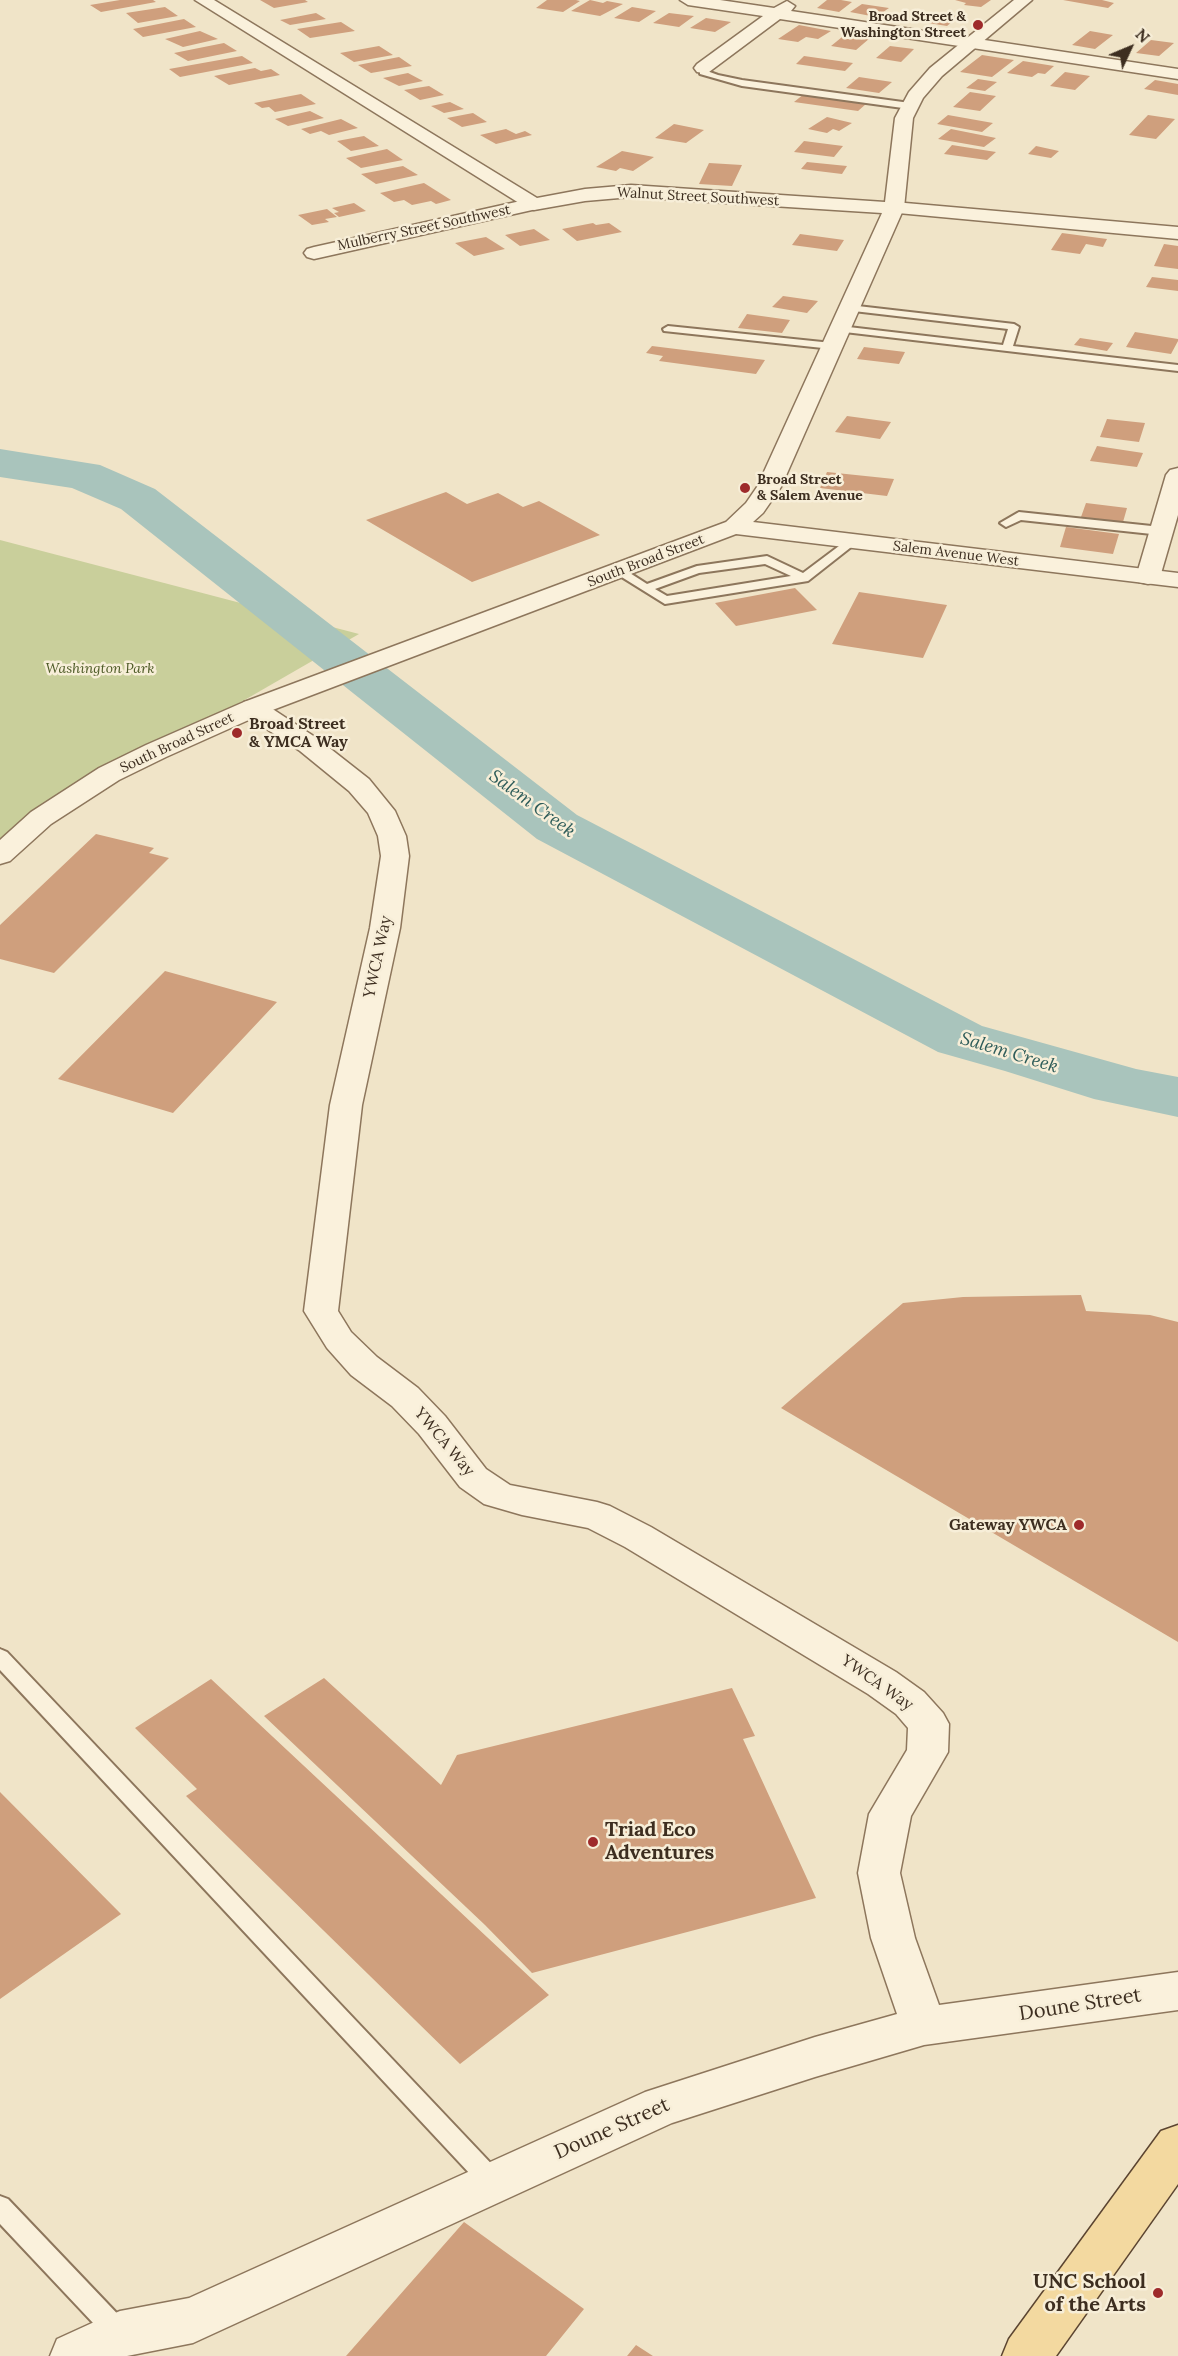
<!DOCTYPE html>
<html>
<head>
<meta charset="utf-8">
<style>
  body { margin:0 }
  #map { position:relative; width:1178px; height:2356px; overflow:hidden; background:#f0e4c8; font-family:Lora,serif }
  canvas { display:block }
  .north { position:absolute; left:1100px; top:18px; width:60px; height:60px; -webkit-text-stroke:4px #f7eed8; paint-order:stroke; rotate:46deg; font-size:16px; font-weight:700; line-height:24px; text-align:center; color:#3d2e20 }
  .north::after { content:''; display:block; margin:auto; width:21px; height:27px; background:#3d2e20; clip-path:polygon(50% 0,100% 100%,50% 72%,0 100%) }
</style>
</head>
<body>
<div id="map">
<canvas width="1178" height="2356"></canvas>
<div class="north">N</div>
</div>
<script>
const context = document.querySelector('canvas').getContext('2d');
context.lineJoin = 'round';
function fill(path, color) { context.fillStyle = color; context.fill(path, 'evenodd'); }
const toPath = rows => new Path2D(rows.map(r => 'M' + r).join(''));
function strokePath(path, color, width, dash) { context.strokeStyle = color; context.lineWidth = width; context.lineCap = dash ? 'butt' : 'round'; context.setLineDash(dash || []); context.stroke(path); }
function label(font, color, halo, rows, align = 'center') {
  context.font = font + ' Lora,serif'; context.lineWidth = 5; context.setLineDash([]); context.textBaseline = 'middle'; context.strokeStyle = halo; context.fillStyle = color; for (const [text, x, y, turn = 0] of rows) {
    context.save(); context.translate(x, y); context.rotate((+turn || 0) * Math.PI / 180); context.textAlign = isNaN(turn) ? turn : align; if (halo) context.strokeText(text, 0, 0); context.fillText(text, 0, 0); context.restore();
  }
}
fill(toPath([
  [0,540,359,634,0,841]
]), '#c9cf9b');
fill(toPath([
  [0,449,100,465,155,489,577,815,982,1026,1136,1069,1178,1077,1178,1117,1094,1099,1005,1071,938,1052,537,839,121,509,72,488,0,477,0,449]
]), '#a9c4bc');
fill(toPath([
  [120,0,153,0,156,2,101,12,90,5],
  [260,0,305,0,308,2,274,8],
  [547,0,576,0,580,1,563,12,536,8],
  [590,0,603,3,607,1,623,4,600,16,571,11],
  [827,0,841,0,852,2,839,12,817,8],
  [955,0,991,0,981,7,964,5,966,3],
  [1063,0,1102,0,1114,3,1108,8],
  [862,4,889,8,876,17,850,12],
  [165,7,178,16,138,23,126,13],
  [632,7,656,11,639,22,614,18],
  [316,13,326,19,290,25,280,20],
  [669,13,694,16,679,27,653,23],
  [919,13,942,16,945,14,959,16,947,26,910,20],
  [706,18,731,22,715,32,690,28],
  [184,19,196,27,143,37,133,29],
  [341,22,355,31,310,38,297,29],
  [799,25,831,31,818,39,806,37,798,42,778,39],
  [200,31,218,39,183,47,165,39],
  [1090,31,1113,35,1095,49,1072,45],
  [847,33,861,35,859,36,870,38,856,50,831,46],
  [1151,40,1174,43,1159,56,1136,53],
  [224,43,237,51,188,61,174,53],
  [379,46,393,55,354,62,340,53],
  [890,46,914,49,901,62,876,58],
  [982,55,1014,60,992,77,960,72],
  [242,56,253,63,180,77,169,69],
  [804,56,853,63,845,71,796,64],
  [399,57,412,66,371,73,358,65],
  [1023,61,1054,66,1045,74,1038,73,1032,77,1007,73],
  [255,68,261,71,271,69,280,75,229,85,214,76],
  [1065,72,1090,76,1075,90,1050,86],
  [408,73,423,81,399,86,383,78],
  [859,77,892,82,879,93,846,88],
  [978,79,997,82,985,91,966,88],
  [1155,80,1178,84,1178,95,1144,89],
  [429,86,444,95,420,100,404,90],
  [970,92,996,96,980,111,953,107],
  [301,94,316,104,275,112,269,107,262,108,254,103],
  [804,94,861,103,866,104,858,111,794,102],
  [450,102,464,109,444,113,431,106],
  [310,111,324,118,288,126,275,119],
  [473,113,487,122,462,127,447,118],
  [948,115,993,123,982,132,937,124],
  [1148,115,1175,119,1156,139,1129,135],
  [827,117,852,123,839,131,833,129,827,133,808,129],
  [341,119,358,128,329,135,321,131,310,134,301,129],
  [674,124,704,130,686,143,655,138],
  [506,129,516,134,525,131,532,135,496,144,480,135],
  [951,129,996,138,984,147,938,139],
  [364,136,379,146,351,151,337,141],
  [804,141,843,146,834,157,794,152],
  [952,145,996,152,987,160,944,154],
  [1036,146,1059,151,1051,158,1028,154],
  [387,149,403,160,361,168,346,158],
  [622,151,654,157,633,171,620,168,616,171,596,167],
  [807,162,847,166,842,174,801,169],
  [709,163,742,165,732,186,699,184],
  [403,166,418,175,376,184,361,174],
  [424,183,451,200,436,204,431,201,412,205,404,200,394,202,380,193],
  [354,203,366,211,339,217,334,213,339,212,332,208],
  [327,209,337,217,325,219,329,222,312,225,298,215],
  [593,223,596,225,609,223,622,232,577,241,562,229],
  [534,229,550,240,520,246,505,235],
  [1062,233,1107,239,1103,247,1086,244,1080,254,1051,250],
  [800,234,844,240,837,251,792,245],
  [486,237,505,249,474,256,455,243],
  [1164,244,1178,246,1178,269,1154,266],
  [1152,277,1178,280,1178,291,1146,287],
  [783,296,818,301,807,313,772,307],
  [747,314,790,320,782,333,738,328],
  [1135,332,1178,339,1178,341,1171,354,1126,347],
  [1080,338,1113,343,1107,351,1074,345],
  [652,346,765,360,756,374,659,361,663,356,646,353],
  [864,347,905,352,899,364,857,359],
  [847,416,891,422,880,439,835,432],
  [1107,419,1145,423,1139,442,1100,437],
  [1097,446,1143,453,1137,467,1090,461],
  [827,472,894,479,887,496,820,488],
  [446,492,467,504,498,493,523,507,539,501,600,535,472,582,366,520],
  [1086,503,1127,508,1123,522,1081,517],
  [1066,527,1119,534,1113,554,1060,547],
  [795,588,817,610,736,626,715,603],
  [859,592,947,605,923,658,832,644],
  [96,834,154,848,149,853,169,858,54,973,0,959,0,925],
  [165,971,277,1002,173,1113,58,1079],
  [1081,1295,1086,1311,1150,1315,1178,1322,1178,1642,781,1408,903,1303,963,1297],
  [324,1678,441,1785,457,1755,732,1688,755,1736,743,1739,816,1898,532,1973,485,1925,264,1716],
  [211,1679,549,1995,460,2064,186,1796,197,1789,135,1728],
  [0,1792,121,1914,0,1999],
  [464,2222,584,2309,546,2356,346,2356],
  [636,2345,653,2356,627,2356]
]), '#cf9f7d');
const service = toPath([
  [700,66,706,66,707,71,718,75,742,80,910,103,914,106,910,109,742,86,700,74,700,66],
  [849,305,1014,324,1019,327,1013,346,1178,365,1178,371,836,331,835,329,840,326,1003,345,1008,329,845,310,844,308,849,305],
  [668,326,832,343,837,346,832,349,664,331,663,329,668,326],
  [1019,512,1161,527,1167,531,1161,535,1021,520,1006,527,1000,523,1019,512],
  [851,537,857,541,855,544,808,581,665,604,612,571,614,568,622,568,647,584,697,566,767,556,803,573,851,537],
  [765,564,791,576,667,596,655,589,699,573,765,564],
  [0,1649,7,1652,501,2174,505,2182,501,2190,493,2193,485,2190,0,1670,0,1649],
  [0,2196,8,2199,128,2325,131,2333,128,2341,119,2345,110,2341,0,2224,0,2196]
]);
const minor = toPath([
  [680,0,720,0,774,8,787,1,795,6,791,11,1178,69,1178,79,780,19,709,72,703,73,697,72,694,68,697,64,763,16,688,5,680,0],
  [534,198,541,200,544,204,541,208,314,259,307,257,304,253,307,249,314,247,534,198],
  [894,202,1178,227,1178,239,887,212,884,208,887,204,894,202],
  [1178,468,1178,515,1160,577,1157,582,1148,584,1139,582,1136,577,1166,475,1170,470,1178,468],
  [253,700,262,702,318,739,369,779,395,811,406,836,409,856,400,928,362,1105,338,1311,351,1332,377,1357,418,1388,445,1416,486,1469,510,1485,597,1502,610,1506,651,1527,896,1672,924,1692,943,1713,949,1724,948,1752,911,1816,900,1873,915,1938,939,2005,1178,1972,1178,2010,924,2045,815,2077,672,2123,193,2343,127,2356,50,2356,57,2339,103,2318,120,2311,189,2298,645,2092,815,2037,897,2014,871,1938,858,1873,869,1814,907,1750,908,1728,896,1714,868,1694,625,1547,588,1528,522,1515,484,1504,460,1487,419,1434,392,1406,351,1375,327,1348,304,1311,330,1105,370,928,381,856,378,836,368,813,349,791,300,751,244,714,240,708,244,702,253,700]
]);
const tertiary = toPath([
  [195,0,214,0,537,198,585,189,631,185,885,202,895,118,909,92,930,68,1014,0,1032,0,942,76,923,98,913,118,904,208,781,487,763,513,753,522,1178,573,1178,587,736,534,262,714,166,757,119,780,51,824,10,861,0,864,0,840,31,812,99,768,146,745,244,702,726,522,746,503,757,487,882,213,631,197,585,201,534,210,527,208,195,0]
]);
const primary = toPath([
  [1178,2125,1178,2184,1056,2356,1002,2356,1009,2339,1161,2131,1178,2125]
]);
strokePath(service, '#8d765c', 4);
strokePath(minor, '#8d765c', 3);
strokePath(tertiary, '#8d765c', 3);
strokePath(primary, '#5b4430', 3);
fill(service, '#faf1dc');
fill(minor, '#faf1dc');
fill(tertiary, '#faf1dc');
fill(primary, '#f3d9a0');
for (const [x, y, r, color] of [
  [978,25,6,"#9e2a2b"],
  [745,488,6,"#9e2a2b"],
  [237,733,6,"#9e2a2b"],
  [1079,1525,6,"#9e2a2b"],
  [593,1842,6,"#9e2a2b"],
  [1158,2293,6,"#9e2a2b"]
]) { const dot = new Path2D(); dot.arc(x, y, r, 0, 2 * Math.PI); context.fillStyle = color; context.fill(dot); strokePath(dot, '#f7eed8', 2); }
label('bold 14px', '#3d2e20', '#f7eed8', [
  ["Broad Street &",966,17],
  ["Washington Street",966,33],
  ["Broad Street",757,480,"left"],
  ["& Salem Avenue",757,496,"left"]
], 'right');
label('14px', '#3d2e20', '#f7eed8', [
  ["Walnut Street Southwest",698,197,3],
  ["Mulberry Street Southwest",424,228,-12],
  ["Salem Avenue West",956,554,7],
  ["South Broad Street",646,561,-21],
  ["South Broad Street",177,743,-25]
]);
label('italic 14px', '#4d5a26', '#f7eed8', [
  ["Washington Park",100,669]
]);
label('bold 16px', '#3d2e20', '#f7eed8', [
  ["Broad Street",249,724],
  ["& YMCA Way",249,742],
  ["Gateway YWCA",1067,1525,"right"]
], 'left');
label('16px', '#3d2e20', '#f7eed8', [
  ["YWCA Way",378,957,-78],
  ["YWCA Way",444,1442,50],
  ["YWCA Way",877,1683,35]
]);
label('italic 18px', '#2f5d5a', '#f7eed8', [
  ["Salem Creek",532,804,36],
  ["Salem Creek",1009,1053,17]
]);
label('bold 20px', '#3d2e20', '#f7eed8', [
  ["Triad Eco",605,1830],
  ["Adventures",605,1853],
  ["UNC School",1146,2282,"right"],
  ["of the Arts",1146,2305,"right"]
], 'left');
label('20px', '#3d2e20', '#f7eed8', [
  ["Doune Street",1080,2005,-9],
  ["Doune Street",612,2129,-24]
]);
</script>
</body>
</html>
